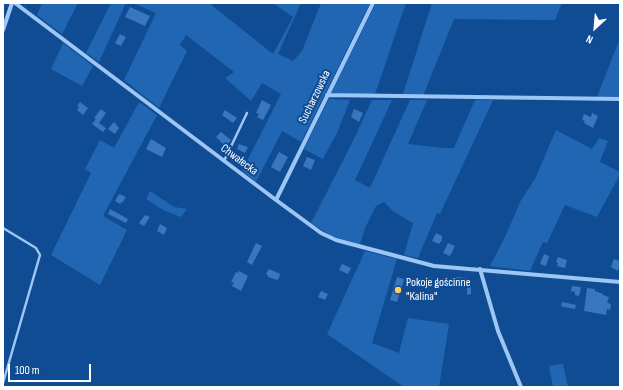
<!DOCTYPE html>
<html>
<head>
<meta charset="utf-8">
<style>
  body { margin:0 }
  #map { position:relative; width:623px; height:390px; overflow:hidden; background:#104c94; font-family:"Sofia Sans Condensed",sans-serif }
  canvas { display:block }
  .frame { position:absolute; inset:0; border:4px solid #fff; pointer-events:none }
  .north { position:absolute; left:575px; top:8px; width:40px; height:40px; -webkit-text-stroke:3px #104c94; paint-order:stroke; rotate:206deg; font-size:11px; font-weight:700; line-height:16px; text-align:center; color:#fff }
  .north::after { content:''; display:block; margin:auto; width:14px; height:18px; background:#fff; clip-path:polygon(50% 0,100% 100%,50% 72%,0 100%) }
  .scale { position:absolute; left:8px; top:364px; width:83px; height:18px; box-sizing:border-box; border:2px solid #fff; border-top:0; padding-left:5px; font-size:12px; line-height:14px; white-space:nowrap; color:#fff; -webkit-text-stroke:3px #104c94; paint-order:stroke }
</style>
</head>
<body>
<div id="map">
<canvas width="623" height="390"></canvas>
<div class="frame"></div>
<div class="north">N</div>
<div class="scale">100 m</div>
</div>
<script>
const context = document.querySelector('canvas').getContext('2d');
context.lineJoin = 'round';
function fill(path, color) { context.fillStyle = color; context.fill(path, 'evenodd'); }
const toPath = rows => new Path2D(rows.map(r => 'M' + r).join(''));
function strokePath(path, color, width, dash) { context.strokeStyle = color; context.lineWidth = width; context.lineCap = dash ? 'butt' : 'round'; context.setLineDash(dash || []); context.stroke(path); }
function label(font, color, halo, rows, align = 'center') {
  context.font = font + ' "Sofia Sans Condensed",sans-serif'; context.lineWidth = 4; context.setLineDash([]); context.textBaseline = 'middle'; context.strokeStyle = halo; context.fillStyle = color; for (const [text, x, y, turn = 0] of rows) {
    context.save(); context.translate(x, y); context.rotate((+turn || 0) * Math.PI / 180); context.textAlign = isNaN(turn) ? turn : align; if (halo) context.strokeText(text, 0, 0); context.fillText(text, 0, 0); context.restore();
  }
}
fill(toPath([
  [42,3,78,3,62,34,37,15],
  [111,3,126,3,99,62,86,53],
  [133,3,209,3,273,54,293,17,273,3,301,3,278,54,293,61,302,51,321,3,370,3,301,142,282,131,256,182,242,171,281,94,262,83,251,101,225,78,234,72,186,35,180,45,187,51,159,108,124,80,156,13],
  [376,3,406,3,375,94,331,93],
  [432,3,562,3,555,20,454,19,423,96,403,94],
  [620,38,620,97,597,97],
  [63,43,93,66,82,86,51,69],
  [329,99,350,100,337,133,323,159,304,149],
  [372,100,392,100,355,180,370,188,410,100,427,100,408,144,444,148,454,148,475,100,493,100,440,214,437,213,418,258,404,255,413,223,394,212,384,202,376,206,365,228,360,244,331,236,311,223,353,141],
  [139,102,157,115,103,216,127,230,100,285,51,255,91,173,85,169,100,140,114,148],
  [556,130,592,149,599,138,608,141,600,162,620,172,620,174,597,217,565,205,547,243,543,242,530,271,490,266,506,235,521,200,535,179],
  [150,191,174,207,187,209,181,217,163,210,146,199],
  [365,251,397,259,372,343,399,353,408,318,449,324,439,387,404,387,327,334],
  [563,364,568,387,553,387,549,366]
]), '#2166b3');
fill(toPath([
  [130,7,150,16,145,26,125,17],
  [120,34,126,37,121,46,115,43],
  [262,100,271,105,263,120,257,117,259,114,256,113],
  [80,102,88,108,83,115,77,110,79,107,77,106],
  [101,109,106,113,99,123,106,128,103,132,92,124,96,119,94,118],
  [354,109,363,113,359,122,351,117],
  [225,110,237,118,233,123,222,115],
  [592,113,598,116,593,128,584,123,585,121,582,120,584,114,591,117],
  [114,122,119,128,115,134,108,129],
  [221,132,231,140,226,147,216,137],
  [151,139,166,148,162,157,146,149],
  [239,144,248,147,245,153,237,149],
  [279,152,288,157,280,172,271,167],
  [307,157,315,160,311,170,303,166],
  [119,194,126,197,122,203,121,202,120,204,115,201],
  [110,209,128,219,126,223,108,214],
  [145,215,150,217,144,226,139,223],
  [160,224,167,228,164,235,157,231],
  [436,233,442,236,442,240,439,244,432,241],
  [256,243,262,246,252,265,247,262],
  [448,243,455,246,450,256,443,253],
  [544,254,549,256,546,266,540,264],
  [558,257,567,260,565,268,557,266,558,263,556,262],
  [614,259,620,261,618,271,611,267],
  [342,264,351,268,348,274,339,270],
  [269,269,280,274,279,278,277,280,268,277,268,276,266,274],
  [239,271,248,276,241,291,232,286,234,283,231,282,236,272,238,273],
  [425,276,431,278,429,286,422,285],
  [397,277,404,279,397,302,390,300],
  [456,277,466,278,465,286,455,285],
  [471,281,471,294,467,295,467,282],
  [572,286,581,287,579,296,575,295,575,292,571,291],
  [587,288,595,289,595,291,603,294,603,295,609,297,607,303,611,304,610,310,607,309,606,315,584,311],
  [321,291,328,294,325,300,318,297],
  [562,302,576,305,575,309,569,308,569,307,568,308,561,306]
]), '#3876bd');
strokePath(toPath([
  [224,161,247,113],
  [3,228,36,248,40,255,3,383]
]), '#9dc6f4', 2.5);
strokePath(toPath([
  [15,3,276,200,321,233,336,240,434,266,620,282],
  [3,30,12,3],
  [327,95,620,99],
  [276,200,373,3],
  [480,269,498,331,521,387]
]), '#9dc6f4', 4);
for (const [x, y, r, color] of [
  [398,290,4,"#ffce60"]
]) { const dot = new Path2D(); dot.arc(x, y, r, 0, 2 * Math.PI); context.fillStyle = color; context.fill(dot); strokePath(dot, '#104c94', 1.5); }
label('12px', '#fff', '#104c94', [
  ["Sucharzowska",315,97,-64],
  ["Chwałecka",239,160,37]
]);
label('12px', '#fff', '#104c94', [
  ["Pokoje gościnne",406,283],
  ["\"Kalina\"",406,297]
], 'left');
</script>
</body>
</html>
